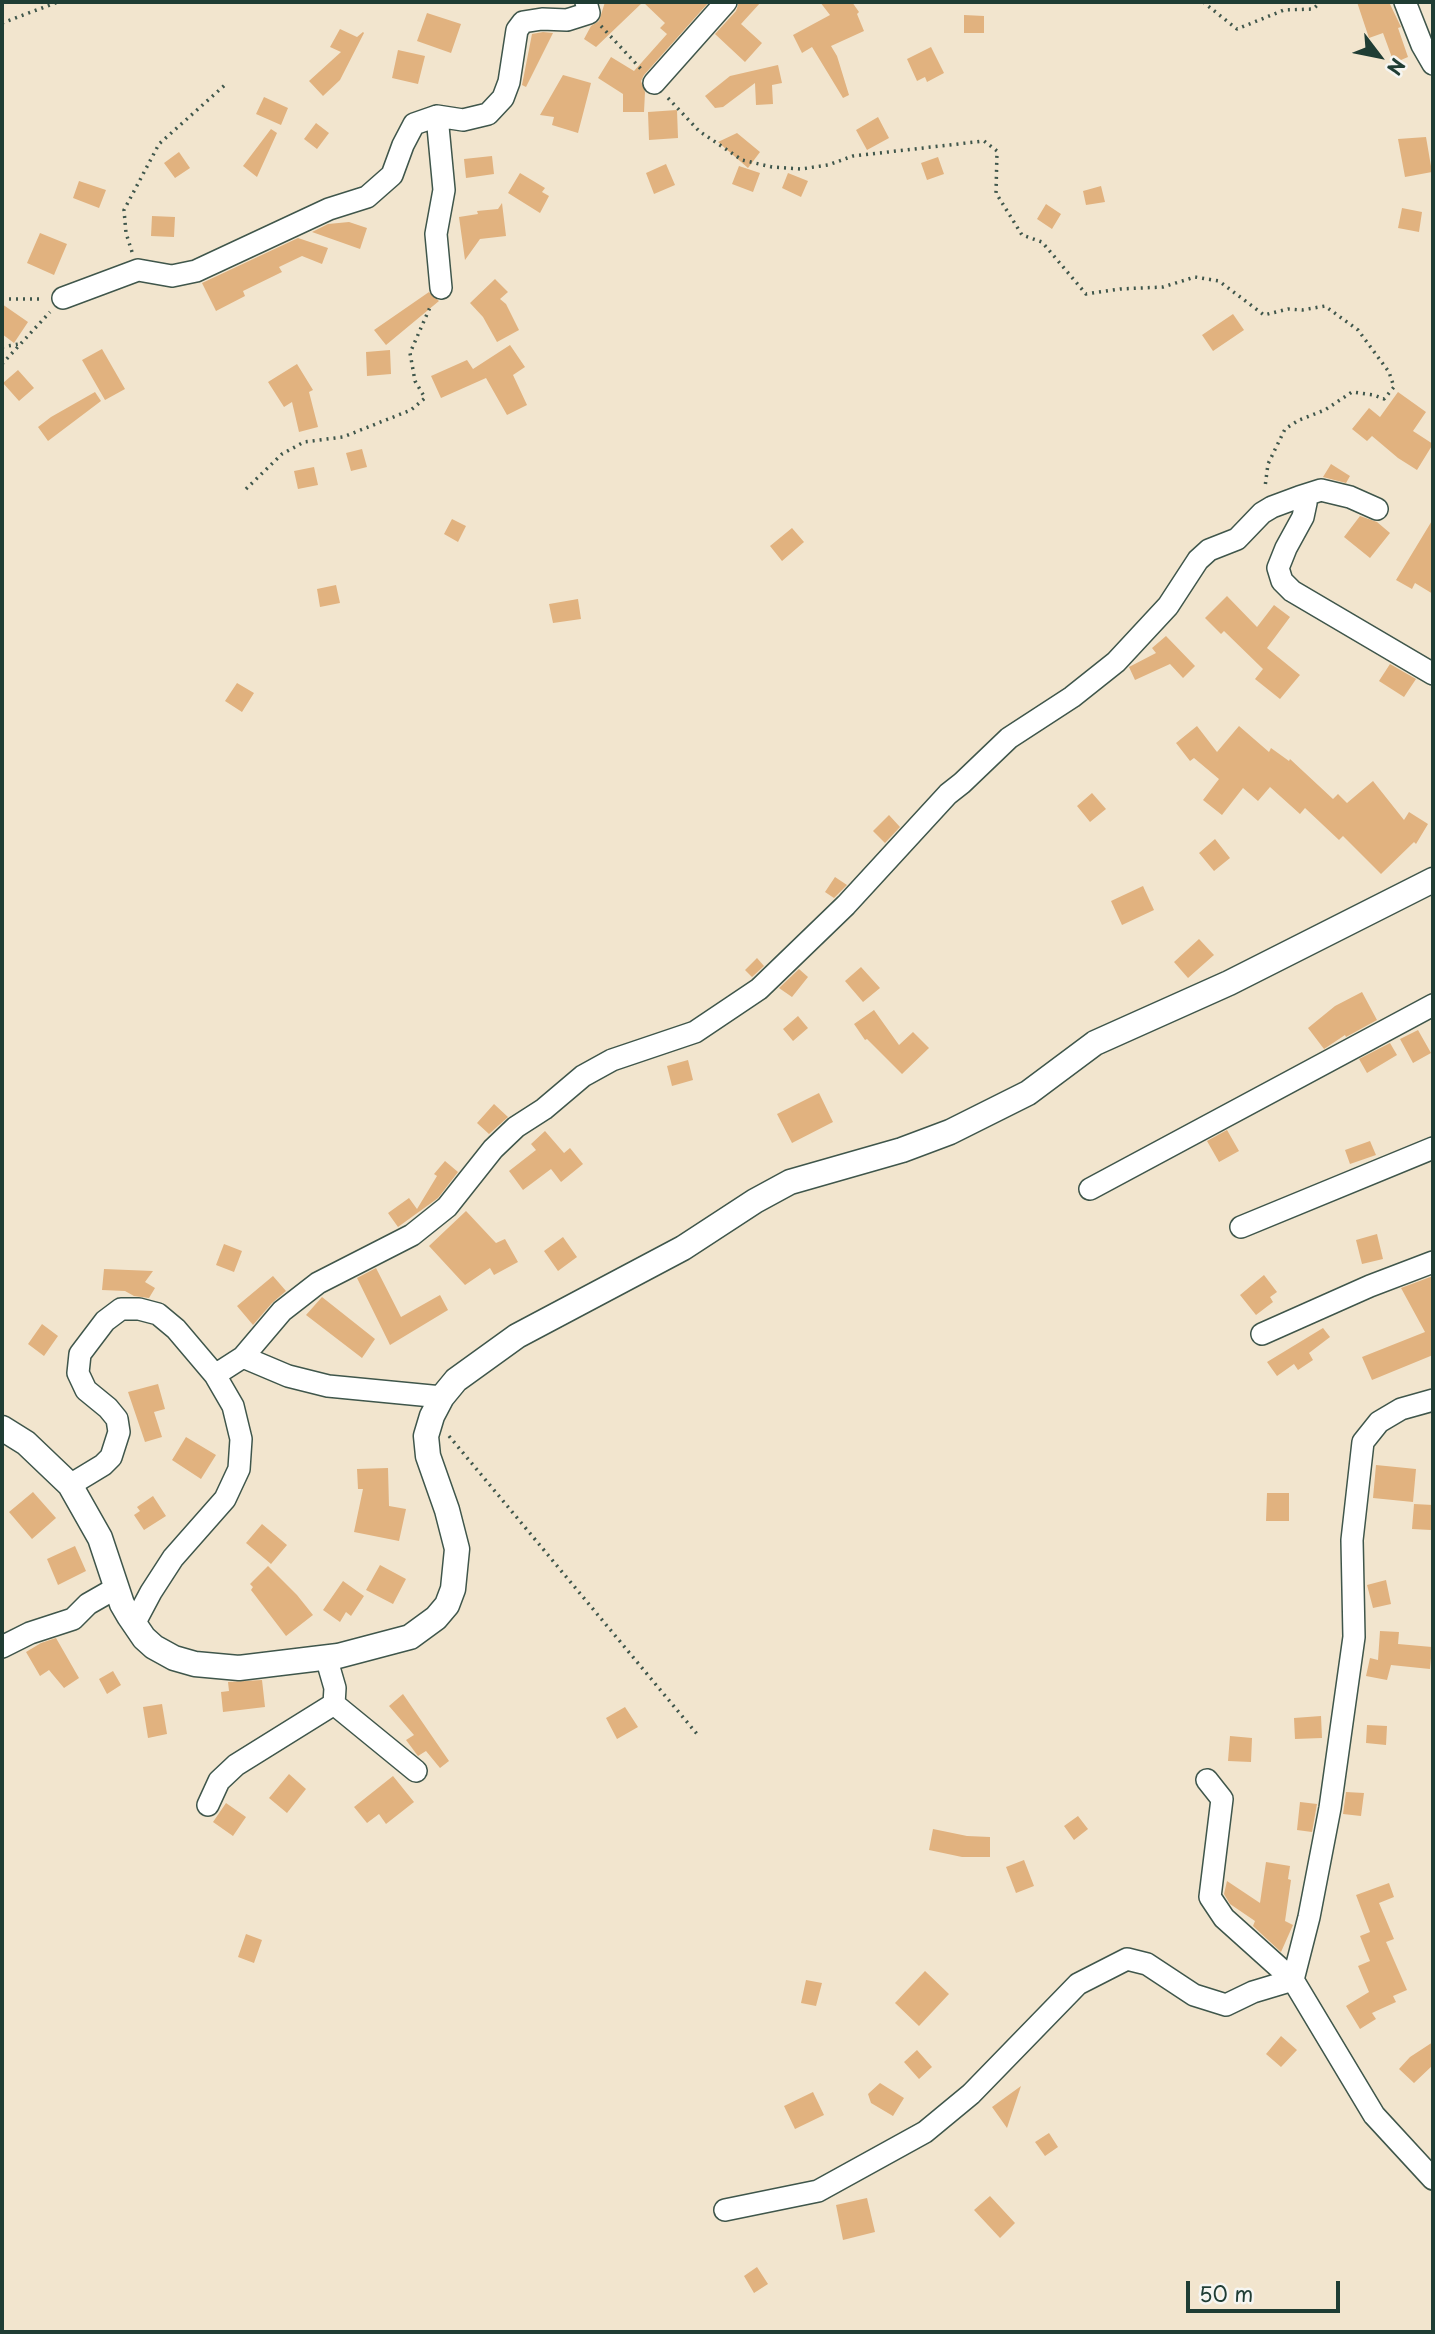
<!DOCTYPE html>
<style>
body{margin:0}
#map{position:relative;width:1435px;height:2334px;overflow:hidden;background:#f2e5ce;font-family:"Playpen Sans",sans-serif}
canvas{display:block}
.frame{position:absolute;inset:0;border:4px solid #1f3d34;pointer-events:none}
.north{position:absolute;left:1344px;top:21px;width:70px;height:70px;-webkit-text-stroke:5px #f6f6f2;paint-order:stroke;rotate:122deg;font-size:19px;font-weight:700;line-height:28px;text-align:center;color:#1f3d34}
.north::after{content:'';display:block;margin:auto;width:24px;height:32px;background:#1f3d34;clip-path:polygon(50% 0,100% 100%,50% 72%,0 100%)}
.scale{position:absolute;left:1186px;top:2281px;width:154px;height:32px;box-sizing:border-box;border:4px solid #1f3d34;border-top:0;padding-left:9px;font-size:21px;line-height:24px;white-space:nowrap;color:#1f3d34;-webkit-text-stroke:5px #f6f6f2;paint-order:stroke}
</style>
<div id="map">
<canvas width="1435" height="2334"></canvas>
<div class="frame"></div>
<div class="north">N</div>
<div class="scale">50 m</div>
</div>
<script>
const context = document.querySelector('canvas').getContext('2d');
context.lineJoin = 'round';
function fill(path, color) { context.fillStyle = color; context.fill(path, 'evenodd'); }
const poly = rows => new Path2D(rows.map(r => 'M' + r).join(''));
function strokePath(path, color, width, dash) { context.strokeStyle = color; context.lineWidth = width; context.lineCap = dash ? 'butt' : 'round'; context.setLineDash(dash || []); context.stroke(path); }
const building = poly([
 [605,2,643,2,596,47,584,39,591,26,599,21],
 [643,2,709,2,644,75,641,81,645,92,644,112,623,112,623,94,598,78,611,57,634,71,667,34,660,28,665,23],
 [739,2,761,2,741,24,762,43,745,62,715,34,736,11],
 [820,2,852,2,859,12,857,14,864,31,831,46,837,56,849,95,843,98,812,47,802,53,793,35,830,15],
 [1357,2,1389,2,1401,27,1398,28,1408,57,1394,63,1383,33,1369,38],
 [427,13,461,24,451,53,417,41],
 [964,15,984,16,984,33,964,33],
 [340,29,357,37,363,32,364,33,340,80,323,96,309,81,341,52,330,47],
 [543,32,553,33,526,87,522,85,532,34],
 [931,47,944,73,927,82,925,77,917,81,907,59],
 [398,50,425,56,418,84,392,78],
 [778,65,782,83,772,85,773,104,756,105,755,83,723,107,715,108,705,96,730,76],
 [563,75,591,83,578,133,552,125,554,117,540,115],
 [264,97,288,108,281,125,256,114],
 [677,110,678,138,649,140,648,112],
 [878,117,889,138,867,150,856,130],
 [316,123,329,133,317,149,304,139],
 [271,129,277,133,257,177,243,166],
 [737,133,760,152,748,168,718,142],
 [1426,137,1432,172,1405,177,1398,139],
 [179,152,190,168,175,178,164,163],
 [492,156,494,174,466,178,464,159],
 [938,157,944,174,927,180,921,163],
 [666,164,675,185,654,194,646,173],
 [739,166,760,173,753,192,732,184],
 [520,173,545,188,542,192,549,196,540,213,508,193],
 [788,173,808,181,801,197,782,188],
 [79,181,106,190,99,208,73,198],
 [1101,186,1105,202,1086,205,1083,191],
 [502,203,506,236,480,239,465,260,459,217,478,214,477,211,498,209],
 [1046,204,1061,214,1052,229,1037,219],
 [1402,208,1422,212,1419,232,1398,228],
 [152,216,175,217,174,237,151,236],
 [349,222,367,228,360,249,312,232,328,224],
 [40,233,67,244,54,275,27,263],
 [298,238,328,248,322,264,302,256,279,267,282,272,243,291,245,296,216,311,202,283],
 [495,279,508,292,500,299,506,304,519,330,497,342,483,317,470,303],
 [429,292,439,301,386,345,374,330],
 [2,304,28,322,14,343,2,334],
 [1233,314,1244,330,1213,351,1202,335],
 [510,345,525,367,513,375,527,405,507,415,486,378,441,398,431,376,467,360,473,369],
 [102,349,125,389,105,400,82,360],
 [390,350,391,374,367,376,366,352],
 [297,364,313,390,309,392,318,427,299,432,292,402,284,407,268,382],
 [18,370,34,388,19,401,3,383],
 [95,392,101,401,48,441,38,427,51,417],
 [1398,392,1426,412,1413,431,1433,444,1417,470,1398,458,1372,436,1367,441,1352,429,1369,408,1380,417],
 [362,449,367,467,351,471,346,453],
 [1331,464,1350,476,1346,483,1323,477],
 [314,467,318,485,298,489,294,471],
 [1360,516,1377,522,1390,533,1370,558,1344,537],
 [452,519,466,526,458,542,444,534],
 [1433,519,1433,594,1415,583,1412,589,1396,580],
 [792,528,804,542,782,561,770,546],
 [336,585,340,603,320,607,317,589],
 [1227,596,1257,627,1274,605,1290,617,1267,648,1300,675,1280,699,1255,679,1263,669,1224,631,1221,634,1205,618],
 [578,599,581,619,553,623,549,604],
 [1166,636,1195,666,1183,678,1170,664,1135,680,1129,667,1156,653,1152,648],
 [1390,664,1416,679,1404,697,1379,681],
 [237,683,254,693,242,712,225,701],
 [1197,726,1217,752,1239,726,1269,752,1271,748,1289,761,1290,759,1333,799,1338,794,1347,803,1373,781,1404,820,1409,812,1428,824,1416,844,1414,842,1381,874,1343,836,1339,840,1305,808,1300,814,1270,787,1258,801,1243,788,1222,815,1203,800,1219,779,1194,758,1190,761,1176,743],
 [1092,793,1106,809,1090,822,1077,806],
 [889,815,900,827,885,843,873,831],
 [1215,839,1230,858,1214,871,1199,853],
 [835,877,847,885,834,898,825,892],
 [1143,886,1154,910,1122,925,1111,901],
 [1199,939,1214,955,1188,978,1174,962],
 [757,958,764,966,752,977,745,970],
 [861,967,880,988,863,1002,845,981],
 [799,969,808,977,792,997,779,988],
 [1362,992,1377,1020,1346,1037,1345,1035,1324,1049,1308,1028,1335,1006],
 [874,1010,899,1045,913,1032,929,1048,902,1074,867,1039,865,1040,854,1024],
 [798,1016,808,1028,793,1041,783,1029],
 [1418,1030,1431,1053,1413,1063,1400,1039],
 [1390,1043,1397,1055,1367,1073,1359,1059],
 [688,1060,693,1080,672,1086,667,1066],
 [819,1093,833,1122,792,1143,777,1114],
 [494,1104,508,1117,489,1134,477,1123],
 [1227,1130,1239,1151,1219,1162,1207,1141],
 [545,1131,564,1153,570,1148,583,1164,561,1182,551,1169,523,1190,509,1171,536,1150,531,1144],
 [1370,1141,1376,1155,1350,1164,1345,1150],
 [445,1161,458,1172,438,1198,398,1227,388,1213,409,1198,417,1209,437,1176,434,1174],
 [466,1211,496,1243,505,1239,518,1262,494,1275,490,1268,465,1285,429,1246],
 [1377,1234,1383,1259,1362,1264,1356,1240],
 [563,1237,577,1257,558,1271,544,1251],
 [224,1244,242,1251,234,1272,216,1265],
 [376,1268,401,1317,440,1295,448,1310,390,1345,357,1278],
 [104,1269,153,1271,145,1282,155,1288,149,1298,134,1296,125,1291,102,1290],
 [1264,1275,1277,1292,1270,1297,1273,1302,1256,1315,1240,1295],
 [273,1276,286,1291,272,1303,253,1325,237,1306],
 [1433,1276,1433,1355,1372,1380,1362,1357,1425,1332,1401,1288],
 [322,1297,375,1339,362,1358,306,1315],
 [42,1324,58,1336,44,1356,28,1344],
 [1323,1328,1330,1337,1309,1353,1313,1360,1298,1370,1294,1364,1277,1376,1267,1362],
 [158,1384,165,1409,154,1412,162,1437,145,1442,128,1392],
 [186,1437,216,1455,201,1479,172,1460],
 [1376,1465,1416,1469,1413,1502,1373,1498],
 [388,1468,389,1506,406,1509,399,1541,354,1532,363,1489,358,1489,357,1469],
 [33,1492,56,1518,32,1539,9,1512],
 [1267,1493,1289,1493,1289,1521,1266,1521],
 [153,1496,166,1516,144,1530,134,1515,140,1511,137,1507],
 [1414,1504,1433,1505,1431,1530,1412,1529],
 [262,1524,287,1545,271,1564,246,1543],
 [75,1546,86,1571,58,1585,47,1559],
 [380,1565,406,1579,393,1604,366,1590],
 [268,1566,297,1595,313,1615,286,1636,251,1590,253,1587,250,1584],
 [1386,1580,1391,1604,1373,1608,1367,1585],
 [343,1581,364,1596,351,1616,346,1612,340,1622,323,1610],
 [1380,1631,1399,1632,1398,1644,1432,1647,1430,1669,1391,1665,1387,1680,1366,1676,1370,1658,1378,1660],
 [56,1638,79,1678,64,1688,49,1670,40,1676,26,1652,41,1643],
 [113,1671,121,1685,107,1694,99,1679],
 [262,1680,265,1707,223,1712,221,1692,229,1691,228,1682],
 [403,1694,449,1761,440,1768,426,1751,418,1756,406,1740,414,1735,389,1706],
 [162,1704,167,1734,148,1738,143,1707],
 [625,1707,638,1727,617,1739,606,1718],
 [1321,1716,1322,1738,1295,1739,1294,1718],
 [1367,1725,1387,1726,1386,1745,1366,1743],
 [1230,1736,1252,1738,1251,1762,1228,1761],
 [289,1774,306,1789,287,1813,269,1798],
 [393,1776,414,1802,386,1824,379,1814,367,1823,354,1807],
 [1346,1792,1364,1793,1361,1816,1343,1814],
 [1300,1802,1317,1804,1312,1832,1297,1830],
 [226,1803,246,1817,233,1836,213,1822],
 [1078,1816,1088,1829,1074,1840,1064,1826],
 [933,1829,967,1836,990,1837,990,1857,962,1857,929,1850],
 [1024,1860,1034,1886,1016,1893,1006,1867],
 [1266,1862,1290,1866,1288,1879,1291,1880,1285,1921,1293,1925,1281,1952,1253,1926,1255,1921,1230,1904,1224,1894,1227,1881,1260,1903],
 [1389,1883,1394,1897,1379,1903,1394,1939,1386,1942,1407,1990,1393,1996,1396,2002,1372,2013,1376,2019,1360,2029,1346,2006,1369,1992,1358,1966,1370,1961,1360,1936,1370,1932,1356,1895],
 [246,1934,262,1940,254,1963,238,1957],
 [925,1971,949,1994,919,2026,895,2003],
 [806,1980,822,1983,816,2006,801,2003],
 [1281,2036,1297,2050,1281,2067,1266,2054],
 [1433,2042,1433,2065,1414,2083,1399,2069,1410,2057],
 [917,2050,932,2067,919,2079,904,2062],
 [880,2083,904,2098,893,2116,871,2103,868,2094],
 [1021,2086,1007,2128,992,2107],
 [813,2092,824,2115,795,2129,784,2106],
 [1049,2133,1058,2147,1045,2156,1035,2142],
 [990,2196,1015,2223,1000,2238,974,2210],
 [867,2198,875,2232,843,2240,836,2205],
 [757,2267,768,2284,754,2293,744,2276]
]);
const path = poly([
 [1203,2,1237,29,1284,10,1313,9,1321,2],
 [2,23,58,2],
 [601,26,641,69],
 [668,98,699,131,742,160,772,167,801,169,828,165,853,156,984,141,997,151,996,193,1022,235,1042,242,1086,294,1120,289,1163,287,1195,277,1219,281,1264,315,1288,309,1302,310,1325,306,1358,330,1389,372,1394,387,1384,399,1374,395,1352,392,1325,410,1299,420,1285,429,1268,464,1265,487],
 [132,252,126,233,124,210,159,144,226,84],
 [2,299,44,299],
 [2,347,19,344],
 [2,364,50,312],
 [246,489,282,454,304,442,343,437,411,410,425,398,415,381,410,353,431,305],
 [449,1436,697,1734]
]);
const minor = poly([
 [1405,2,1422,45,1433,64],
 [654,83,726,2],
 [437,116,444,190,436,234,441,288],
 [63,298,138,270,172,276,196,271,329,209,367,197,392,175,403,145,414,124,437,116,463,120,488,114,503,98,509,82,517,30,523,22,542,19,567,20,589,13,586,2],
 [1299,497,1321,490,1350,497,1377,509],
 [1090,1189,1433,1005],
 [1241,1227,1433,1148],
 [1262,1334,1370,1286,1433,1262],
 [243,1357,288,1376,328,1386,442,1397],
 [215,1375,243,1357,282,1311,318,1283,412,1235,447,1207,493,1149,516,1127,544,1109,583,1076,612,1060,695,1032,759,989,846,905,948,794,962,783,1009,738,1072,697,1116,662,1168,606,1198,560,1209,550,1237,539,1262,513,1272,507,1299,497,1306,503,1303,517,1286,548,1278,568,1282,581,1292,591,1433,674],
 [1433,1400,1401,1409,1379,1422,1363,1442,1352,1540,1354,1637,1330,1808,1309,1917,1293,1980,1374,2115,1433,2179],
 [70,1485,103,1465,111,1457,119,1432,117,1419,108,1408,86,1390,78,1373,80,1354,105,1321,121,1309,139,1309,158,1314,176,1329,215,1375,233,1406,241,1439,239,1469,225,1499,173,1558,151,1592,134,1624],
 [2,1647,30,1633,73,1619,88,1604,116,1588],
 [334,1704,416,1771],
 [208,1805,219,1781,236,1765,334,1704,335,1688,326,1657],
 [725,2210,818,2191,925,2132,971,2094,1078,1984,1127,1959,1147,1964,1194,1995,1226,2005,1253,1992,1293,1980,1224,1918,1210,1897,1222,1799,1207,1780]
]);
const tertiary = poly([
 [2,1428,26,1443,70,1485,100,1538,122,1604,129,1616,144,1638,154,1647,174,1658,195,1664,239,1668,338,1656,410,1637,436,1618,447,1605,453,1589,457,1549,447,1510,428,1456,426,1436,432,1416,442,1397,456,1380,517,1336,683,1248,755,1201,790,1182,902,1150,950,1132,1028,1093,1095,1043,1229,983,1433,880]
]);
fill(building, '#e1b27f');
strokePath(minor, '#3f564b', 24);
strokePath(tertiary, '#3f564b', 27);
strokePath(path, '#3f564b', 3.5, [2, 5]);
strokePath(minor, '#fff', 21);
strokePath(tertiary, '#fff', 24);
</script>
